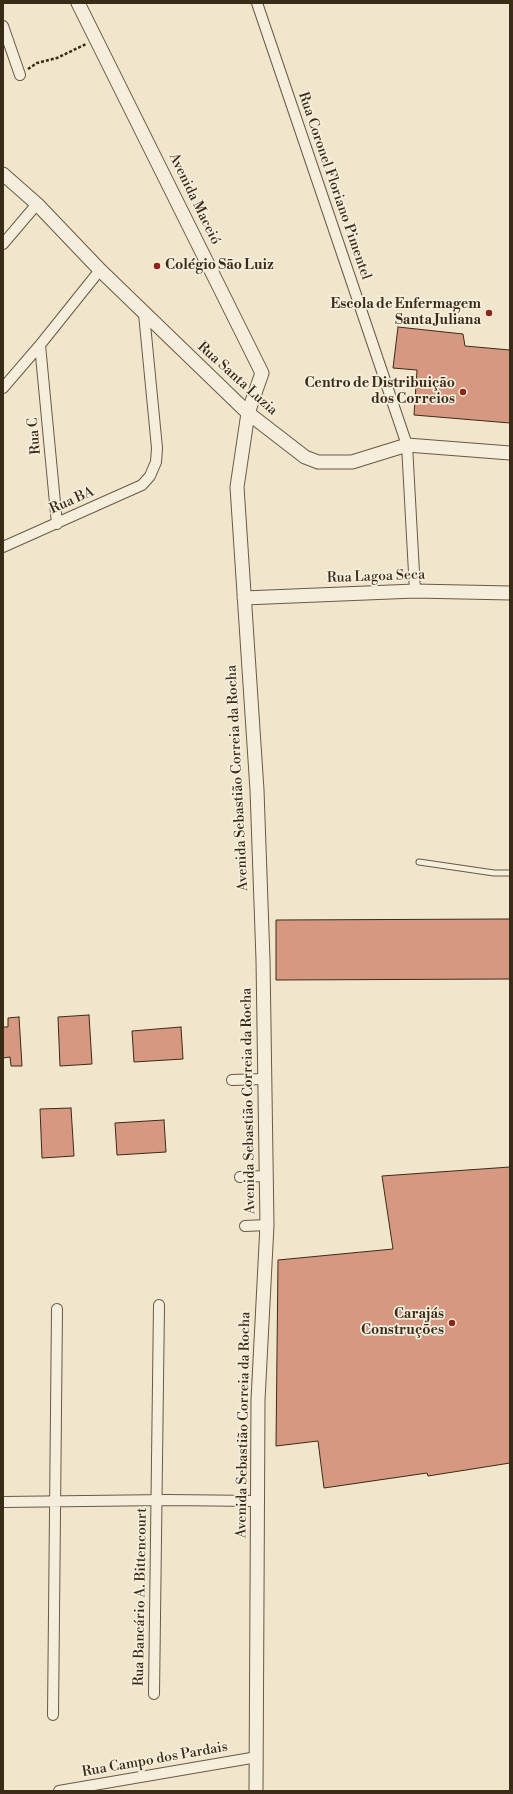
<!DOCTYPE html>
<meta charset="utf-8">
<style>
body{margin:0}
#map{position:relative;width:513px;height:1794px;overflow:hidden;background:#f1e5cb;font-family:"Libre Bodoni",serif}
canvas{display:block}
.frame{position:absolute;inset:0;border:4px solid #3a2b17;pointer-events:none}
</style>
<div id="map">
<canvas width="513" height="1794"></canvas>
<div class="frame"></div>
</div>
<script>
const context = document.querySelector('canvas').getContext('2d');
context.lineJoin = 'round';
function fill(path, color) { context.fillStyle = color; context.fill(path, 'evenodd'); }
const poly = rows => new Path2D(rows.map(r => 'M' + r).join(''));
function strokePath(path, color, width, dash) { context.strokeStyle = color; context.lineWidth = width; context.lineCap = dash ? 'butt' : 'round'; context.setLineDash(dash || []); context.stroke(path); }
function drawText(font, color, halo, rows, align = 'center') {
  context.font = font + ' "Libre Bodoni",serif'; context.lineWidth = 3.5; context.setLineDash([]); context.textBaseline = 'middle'; context.strokeStyle = halo; context.fillStyle = color; for (const [text, x, y, turn = 0] of rows) {
    context.save(); context.translate(x, y); context.rotate((+turn || 0) * Math.PI / 180); context.textAlign = isNaN(turn) ? turn : align; if (halo) context.strokeText(text, 0, 0); context.fillText(text, 0, 0); context.restore();
  }
}
const building = poly([
 [398,327,463,334,465,346,510,350,510,423,414,415,417,370,393,368,398,327],
 [510,919,510,979,276,980,276,920,510,919],
 [89,1015,92,1064,60,1066,58,1017,89,1015],
 [19,1017,22,1066,11,1066,10,1057,3,1058,3,1027,8,1027,8,1018,19,1017],
 [181,1027,183,1059,134,1062,132,1031,181,1027],
 [71,1108,74,1156,42,1158,40,1109,71,1108],
 [164,1120,166,1152,117,1155,115,1123,164,1120],
 [510,1167,510,1463,428,1476,427,1473,324,1488,318,1441,276,1446,278,1260,393,1249,382,1176,510,1167]
]);
const path = poly([
 [28,69,37,63,57,58,86,44]
]);
const service = poly([
 [419,862,494,873,510,873]
]);
const minor = poly([
 [257,3,407,445,415,591],
 [3,26,20,75],
 [3,244,37,204],
 [40,345,57,524],
 [3,388,40,345,100,270],
 [3,547,142,485,150,476,156,462,157,448,144,314],
 [232,1080,264,1079],
 [240,1177,266,1176],
 [245,1226,267,1225],
 [3,1502,168,1500,257,1501],
 [154,1694,159,1305],
 [53,1715,57,1309],
 [59,1791,257,1757]
]);
const tertiary = poly([
 [78,3,262,373,248,413,237,487,257,790,263,960,267,1225,258,1400,256,1791],
 [3,174,37,204,100,270,248,413,305,457,318,462,352,462,407,445,510,453],
 [244,598,415,591,510,593]
]);
const markers = [
 [157,266,4,"#8f2418"],
 [489,313,4,"#8f2418"],
 [463,392,4,"#8f2418"],
 [452,1323,4,"#8f2418"]
];
const streetNames = [
 ["Rua Coronel Floriano Pimentel",334,186,71],
 ["Avenida Maceió",194,199,64],
 ["Rua Santa Luzia",237,379,42],
 ["Rua C",35,436,-95],
 ["Rua BA",72,501,-24],
 ["Rua Lagoa Seca",376,577,-2],
 ["Avenida Sebastião Correia da Rocha",238,778,-93],
 ["Avenida Sebastião Correia da Rocha",249,1101,-91],
 ["Avenida Sebastião Correia da Rocha",244,1425,-89],
 ["Rua Bancário A. Bittencourt",141,1597,-89],
 ["Rua Campo dos Pardais",155,1760,-10]
];
const poiNames = [
 ["Colégio São Luiz",165,266,"left"],
 ["Escola de Enfermagem",481,305],
 ["Santa Juliana",481,321],
 ["Centro de Distribuição",455,384],
 ["dos Correios",455,400],
 ["Carajás",444,1315],
 ["Construções",444,1331]
];
fill(building, '#d79881');
strokePath(building, '#3a2b17', 1);
strokePath(service, '#685a44', 7);
strokePath(minor, '#685a44', 12);
strokePath(tertiary, '#685a44', 15);
strokePath(path, '#3a2b17', 2.5, [3, 2]);
strokePath(service, '#f6eedd', 5);
strokePath(minor, '#f6eedd', 10);
strokePath(tertiary, '#f6eedd', 13);
for (const [x, y, r, color] of markers) { const dot = new Path2D(); dot.arc(x, y, r, 0, 2 * Math.PI); context.fillStyle = color; context.fill(dot); strokePath(dot, '#f6eedd', 1.5); }
drawText('14px', '#3a2b17', '#f6eedd', streetNames);
drawText('bold 14px', '#3a2b17', '#f6eedd', poiNames, 'right');
</script>
